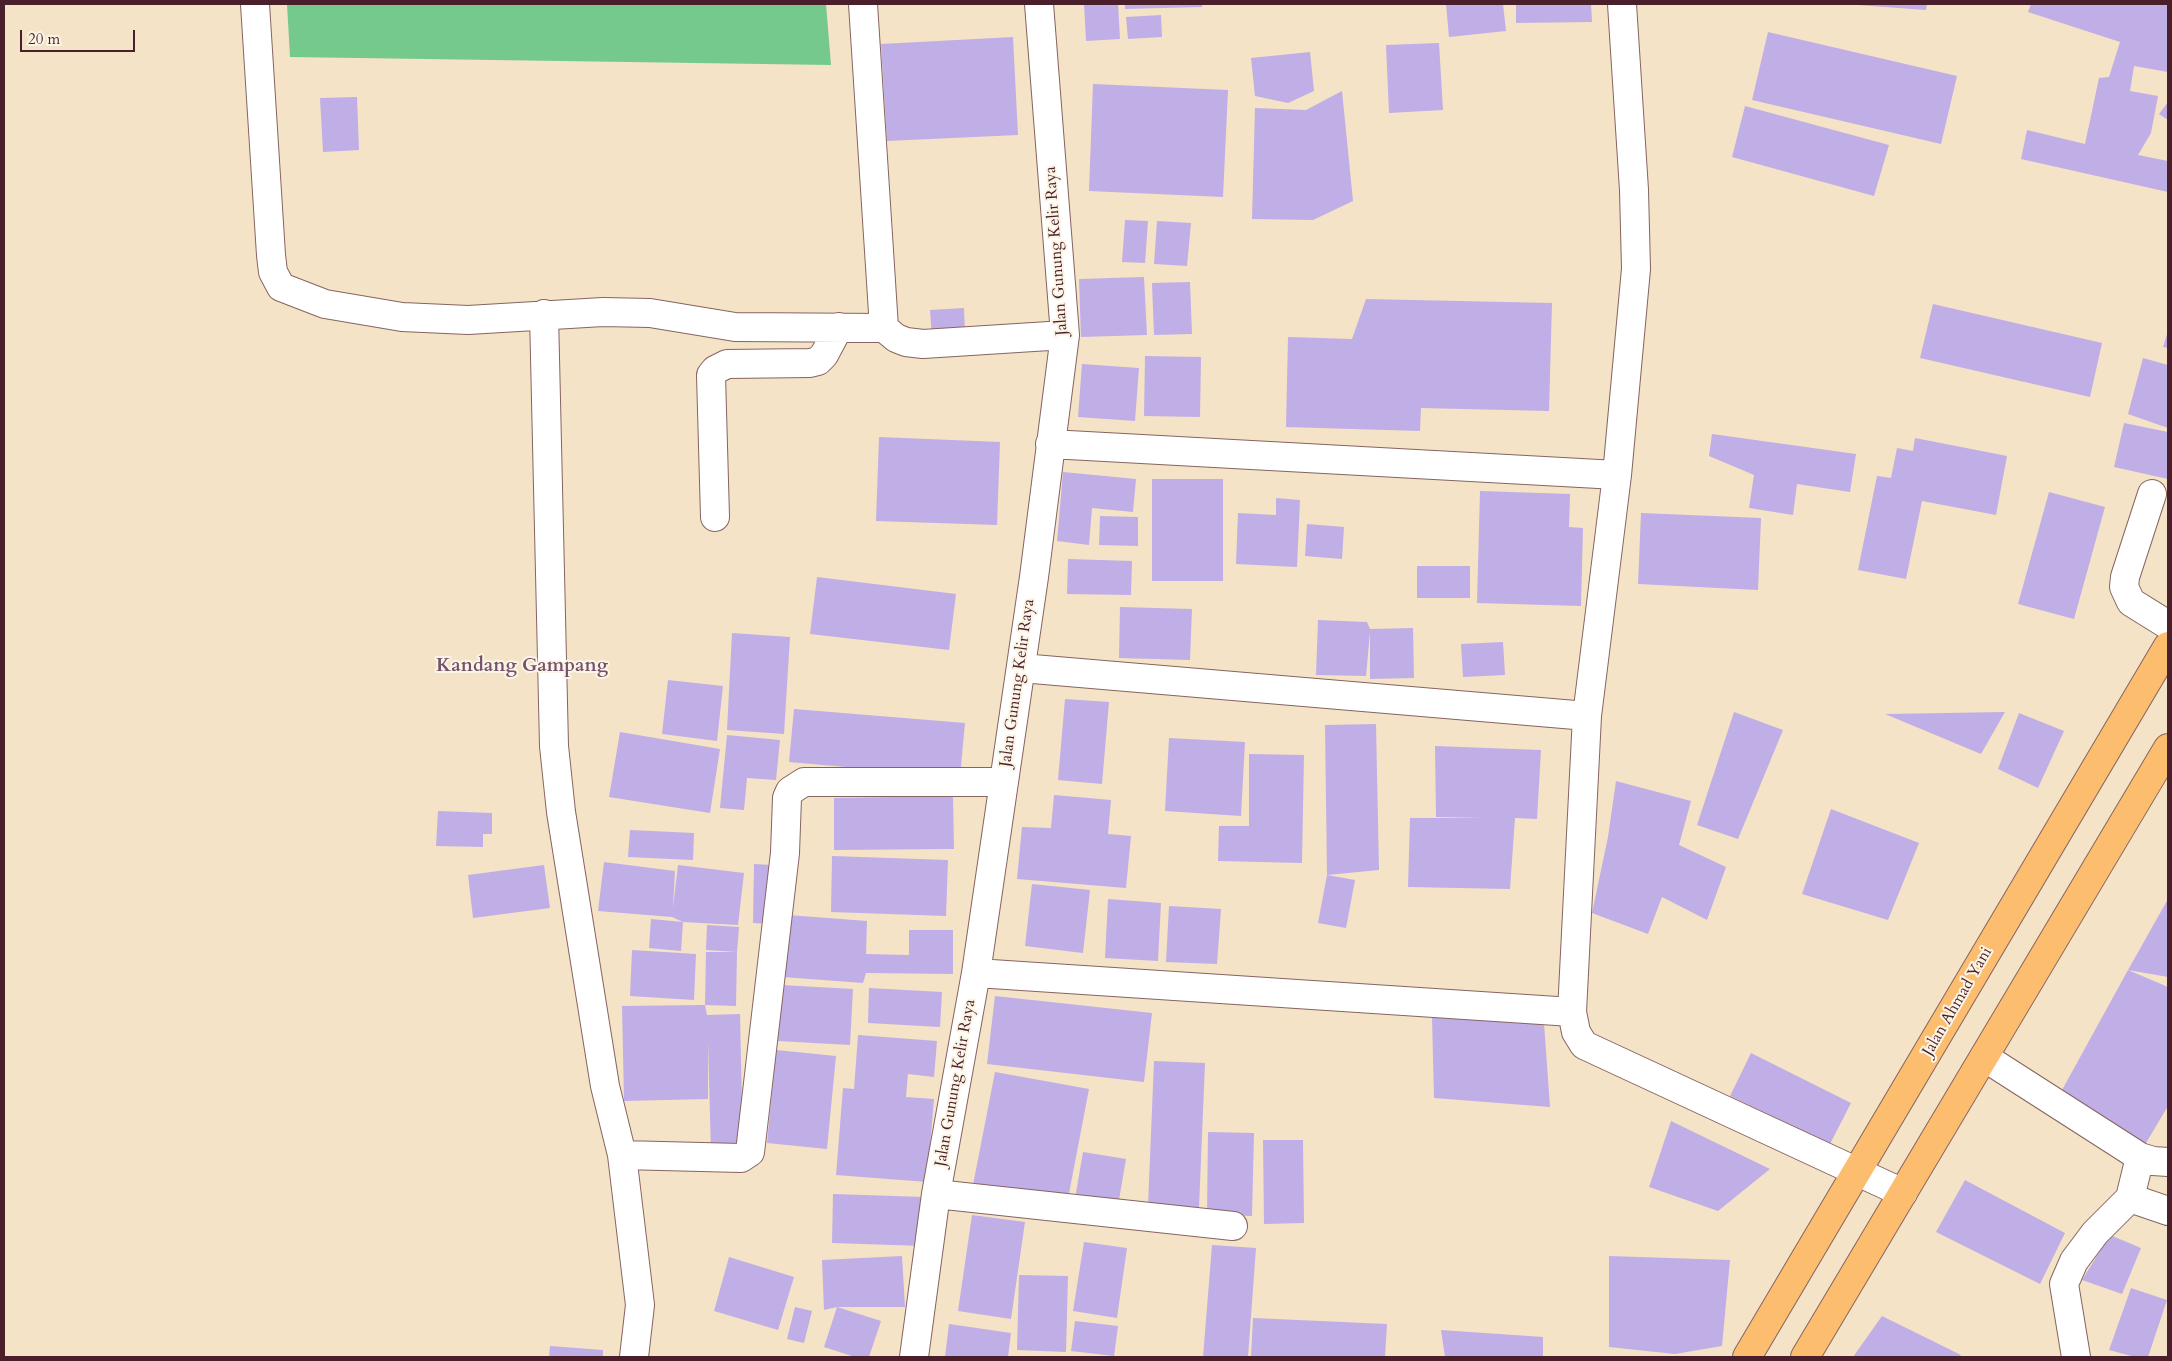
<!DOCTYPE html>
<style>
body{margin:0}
#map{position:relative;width:2172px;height:1361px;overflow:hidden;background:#f4e3c6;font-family:Cardo,serif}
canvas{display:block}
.frame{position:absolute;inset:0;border:5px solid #4a1f2b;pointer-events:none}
.scale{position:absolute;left:20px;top:30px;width:115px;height:22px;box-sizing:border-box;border:2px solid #4a1f2b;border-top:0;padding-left:6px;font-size:15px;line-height:18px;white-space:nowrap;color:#4a1f2b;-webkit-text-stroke:4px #fcf5e5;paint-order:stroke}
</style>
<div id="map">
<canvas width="2172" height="1361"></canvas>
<div class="frame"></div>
<div class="scale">20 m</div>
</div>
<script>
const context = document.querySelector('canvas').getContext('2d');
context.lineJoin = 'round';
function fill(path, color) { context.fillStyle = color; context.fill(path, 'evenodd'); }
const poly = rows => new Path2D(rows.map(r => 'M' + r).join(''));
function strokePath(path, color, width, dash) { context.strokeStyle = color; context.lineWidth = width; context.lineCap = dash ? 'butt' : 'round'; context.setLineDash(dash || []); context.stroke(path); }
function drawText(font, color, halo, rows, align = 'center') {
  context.font = font + ' Cardo,serif'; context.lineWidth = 4; context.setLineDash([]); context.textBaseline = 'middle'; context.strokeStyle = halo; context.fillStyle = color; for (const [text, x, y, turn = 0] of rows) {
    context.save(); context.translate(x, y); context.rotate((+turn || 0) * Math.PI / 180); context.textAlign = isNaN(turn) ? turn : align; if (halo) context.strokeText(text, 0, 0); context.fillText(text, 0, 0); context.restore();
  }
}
const green = poly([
 [287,4,826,4,831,65,290,57]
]);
const building = poly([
 [1084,4,1118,4,1120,39,1086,41],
 [1125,4,1202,4,1202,7,1125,9],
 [1446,4,1503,4,1506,31,1449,37],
 [1516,4,1591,4,1592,22,1516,23],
 [1844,4,1927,4,1926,10],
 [2031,4,2168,4,2168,72,2134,66,2130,91,2158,96,2151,133,2138,155,2168,161,2168,192,2021,159,2027,130,2085,144,2099,78,2109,77,2120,42,2028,12],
 [1161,15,1162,37,1128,39,1126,17],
 [1768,32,1957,76,1941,144,1752,100],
 [1013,37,1018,135,887,141,881,44],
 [1439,43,1443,110,1389,113,1386,45],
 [1310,52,1314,91,1288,103,1255,96,1251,58],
 [1093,84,1228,90,1223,197,1089,191],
 [1342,91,1353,201,1313,220,1252,219,1255,108,1306,110],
 [357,97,359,150,323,152,320,98],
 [2168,102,2168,120,2159,114],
 [1745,106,1889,145,1874,196,1732,157],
 [1125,220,1148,221,1145,263,1122,262],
 [1157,221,1191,223,1187,266,1154,264],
 [1144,277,1147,335,1081,337,1079,279],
 [1190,282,1192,334,1154,335,1152,283],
 [1366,299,1552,303,1549,411,1421,408,1420,431,1286,427,1288,337,1352,339],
 [1933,304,2102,343,2090,397,1920,358],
 [964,308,965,336,932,338,930,310],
 [2168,331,2168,348,2163,347],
 [1145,356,1201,357,1200,417,1144,416],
 [2143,358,2168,365,2168,428,2128,414],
 [1082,364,1139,368,1135,421,1078,417],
 [2124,423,2168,432,2168,479,2114,467],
 [1712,434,1856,454,1850,492,1797,484,1793,515,1749,508,1754,475,1709,456],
 [879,437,1000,442,997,525,876,521],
 [1915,438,2007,456,1996,515,1922,501,1906,579,1858,570,1877,476,1891,478,1897,448,1913,451],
 [1063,472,1136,479,1133,512,1092,508,1089,545,1057,541],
 [1152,479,1223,479,1223,581,1152,581],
 [1480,491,1570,494,1569,527,1583,528,1581,606,1477,603],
 [2049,492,2105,507,2074,619,2018,604],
 [1276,498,1300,500,1297,567,1236,564,1238,513,1276,515],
 [1641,513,1761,518,1758,590,1638,584],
 [1100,516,1138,517,1138,546,1099,545],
 [1307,524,1344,527,1342,559,1305,556],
 [1068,559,1132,561,1131,595,1067,594],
 [1417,566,1470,566,1470,598,1417,598],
 [817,577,956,594,949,650,810,634],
 [1120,607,1192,609,1190,660,1119,658],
 [1318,620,1367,622,1370,629,1413,628,1414,678,1370,679,1370,632,1366,676,1316,675],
 [732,633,790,637,784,734,727,730],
 [1503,642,1505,675,1463,677,1461,644],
 [668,680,723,686,717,741,662,734],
 [1065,699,1109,702,1102,784,1058,780],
 [794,709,965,723,960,777,789,762],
 [1734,712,1783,730,1738,839,1697,825],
 [2005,712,1981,754,1885,714],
 [2019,713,2064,731,2038,788,1998,769],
 [1376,724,1379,870,1327,875,1325,725],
 [620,732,720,749,710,813,609,797],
 [727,735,780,740,776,780,747,778,744,810,720,808],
 [1169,738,1245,742,1241,816,1165,811],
 [1435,746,1541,750,1537,819,1515,818,1510,889,1408,887,1410,818,1483,818,1436,817],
 [1249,754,1304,755,1302,863,1218,861,1219,826,1249,826],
 [1616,781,1691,801,1679,845,1726,867,1707,920,1662,897,1648,934,1592,913,1608,837],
 [1054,795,1111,800,1108,834,1131,836,1126,888,1017,879,1022,827,1051,828],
 [953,796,954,849,834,850,834,798],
 [1831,809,1919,843,1888,920,1802,894],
 [438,811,492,813,492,834,483,834,483,847,436,846],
 [630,830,694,833,693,860,628,857],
 [832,856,948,860,946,916,831,912],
 [604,862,675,871,673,908,678,865,744,873,738,925,683,922,672,917,598,911],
 [754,864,772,865,771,924,753,923],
 [544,865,550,908,473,918,468,875],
 [1327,875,1355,880,1346,928,1318,923],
 [1032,884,1090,890,1083,953,1025,946],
 [1108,899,1161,903,1158,961,1105,958],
 [2168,899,2168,977,2128,970],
 [1169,906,1221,909,1217,964,1166,962],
 [788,915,867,921,866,954,909,955,909,930,953,930,953,974,866,973,863,983,783,977],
 [651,919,683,922,681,951,649,948],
 [707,925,739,927,737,952,706,950],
 [632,950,696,954,694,1000,630,996],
 [706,952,737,952,736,1006,705,1005,707,1015,740,1014,743,1153,711,1153,708,1040,708,1099,624,1101,622,1006,705,1005],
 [2128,970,2168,987,2168,1106,2140,1153,2056,1101],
 [781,985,853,989,850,1045,778,1041],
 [869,988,942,992,940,1027,868,1023],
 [995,996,1152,1013,1144,1082,987,1064],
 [1432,1017,1544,1023,1550,1107,1434,1098],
 [858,1035,937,1041,934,1077,908,1074,906,1097,934,1099,927,1182,836,1175,843,1088,854,1089],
 [776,1050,836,1056,827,1149,767,1143],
 [1751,1053,1851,1103,1830,1144,1730,1096],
 [1154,1061,1205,1063,1199,1208,1148,1206],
 [995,1072,1089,1089,1067,1204,973,1185],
 [1671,1121,1770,1169,1718,1211,1649,1187],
 [1208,1132,1254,1133,1252,1216,1207,1215],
 [1263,1140,1303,1140,1304,1223,1264,1224],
 [1083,1152,1126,1159,1118,1206,1075,1199],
 [1965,1180,2065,1233,2040,1284,1936,1232],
 [833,1194,924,1197,923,1246,832,1243],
 [972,1215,1025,1222,1011,1319,958,1311],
 [2110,1235,2141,1248,2122,1294,2082,1280],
 [1084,1242,1127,1248,1117,1318,1073,1311],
 [1212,1245,1256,1248,1248,1357,1203,1357],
 [902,1256,905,1307,837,1307,881,1321,869,1357,855,1357,824,1347,837,1307,824,1310,822,1260],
 [1609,1256,1730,1260,1722,1346,1675,1354,1609,1347],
 [729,1257,794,1277,778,1330,714,1311],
 [1019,1275,1068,1276,1066,1352,1017,1350],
 [2131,1288,2167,1300,2148,1357,2135,1357,2109,1350],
 [795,1307,812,1311,804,1343,787,1339],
 [1882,1316,1961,1355,1959,1357,1853,1357],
 [1253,1318,1387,1324,1385,1357,1251,1357],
 [1075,1321,1118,1326,1114,1356,1071,1351],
 [949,1324,1011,1333,1008,1357,945,1357],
 [1441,1330,1543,1337,1543,1357,1445,1357],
 [550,1346,603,1350,603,1357,549,1357]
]);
const minor = poly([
 [255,4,271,255,273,272,281,287,325,304,402,317,468,320,603,312,650,313,735,327,884,328],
 [863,4,884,328,896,338,906,342,923,344,1065,335],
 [1622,4,1634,190,1636,269,1617,475,1587,716,1572,1012,1576,1032,1584,1045,1903,1193],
 [544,314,554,746,561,812,605,1086,622,1155,741,1158,750,1152,785,853,787,798,790,791,804,782,1004,782],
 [1050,444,1617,475],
 [2152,494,2125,577,2124,587,2131,602,2168,625],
 [715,517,711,375,715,370,727,364,810,363,818,361,824,355,839,327],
 [1021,668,1587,716],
 [976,973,1572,1012],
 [1984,1057,2140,1157,2153,1161,2168,1162],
 [622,1155,640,1305,634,1357],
 [2140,1157,2130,1198,2168,1211],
 [936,1194,1233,1226],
 [914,1357,936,1194,976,973,1034,577,1065,335,1039,4],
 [2076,1357,2064,1284,2074,1261,2095,1233,2130,1198]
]);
const major = poly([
 [1747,1357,2168,646],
 [1805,1357,2168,748]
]);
const streetNames = [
 ["Jalan Gunung Kelir Raya",1057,251,-94],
 ["Jalan Gunung Kelir Raya",1018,683,-82],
 ["Jalan Ahmad Yani",1958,1002,-60],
 ["Jalan Gunung Kelir Raya",956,1083,-80]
];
const quarterNames = [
 ["Kandang Gampang",522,667]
];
fill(green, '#75c98c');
fill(building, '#c0aee6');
strokePath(minor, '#866461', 30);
strokePath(major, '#866461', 30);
strokePath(minor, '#fff', 28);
strokePath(major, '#fcbd6f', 28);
drawText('16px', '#4a1f2b', '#fcf5e5', streetNames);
drawText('bold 19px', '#73516c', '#fcf5e5', quarterNames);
</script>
